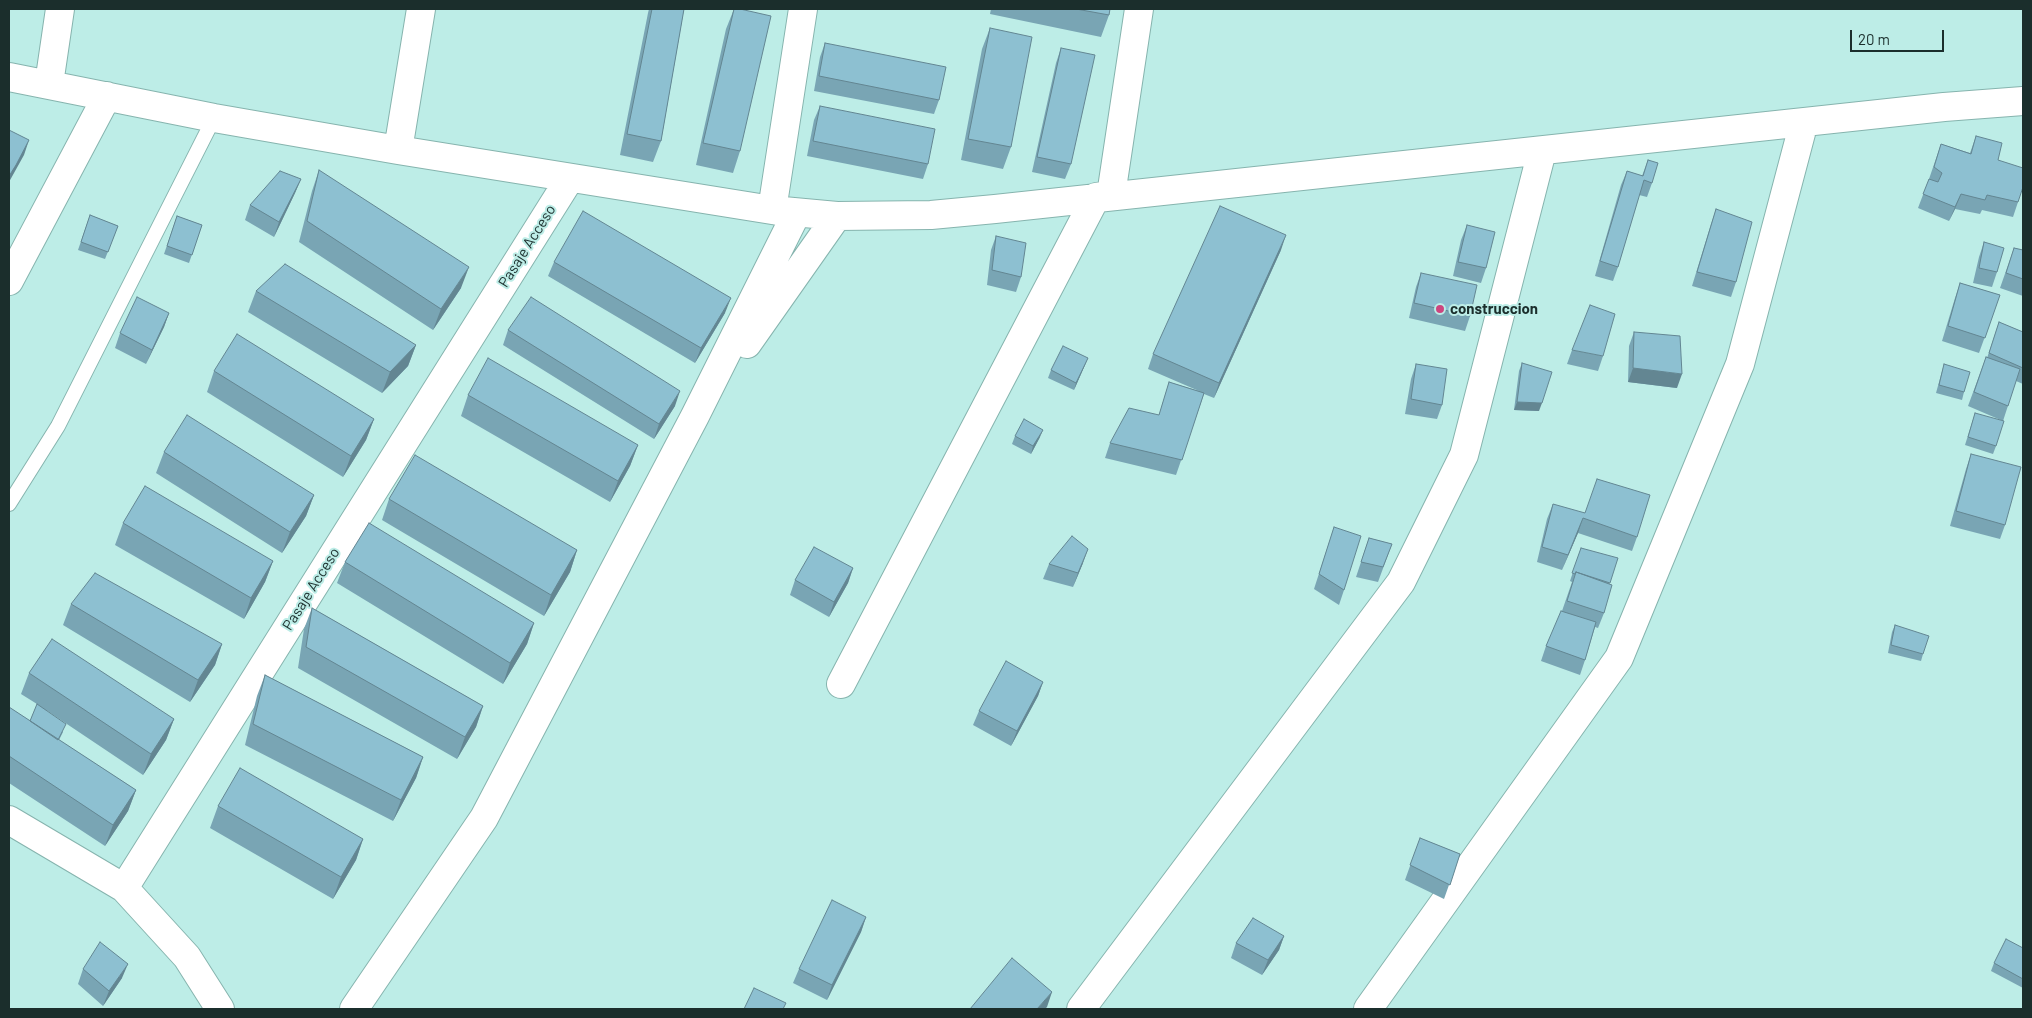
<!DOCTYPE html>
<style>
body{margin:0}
#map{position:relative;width:2032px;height:1018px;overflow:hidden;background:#bdede7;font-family:Barlow,sans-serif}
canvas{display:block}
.frame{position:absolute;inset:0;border:10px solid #1b2e2c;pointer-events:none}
.scale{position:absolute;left:1850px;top:30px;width:94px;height:22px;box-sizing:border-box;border:2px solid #1b2e2c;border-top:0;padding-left:6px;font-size:15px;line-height:18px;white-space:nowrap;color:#1b2e2c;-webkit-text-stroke:4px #bdede7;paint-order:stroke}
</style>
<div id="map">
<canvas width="2032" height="1018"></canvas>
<div class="frame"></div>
<div class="scale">20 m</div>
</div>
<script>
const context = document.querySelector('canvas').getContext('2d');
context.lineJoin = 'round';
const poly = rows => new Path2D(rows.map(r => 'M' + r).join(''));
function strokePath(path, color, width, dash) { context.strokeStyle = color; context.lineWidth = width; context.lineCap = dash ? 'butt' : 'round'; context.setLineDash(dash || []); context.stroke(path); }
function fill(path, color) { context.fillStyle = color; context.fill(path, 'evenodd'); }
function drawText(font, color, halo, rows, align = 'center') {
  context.font = font + ' Barlow,sans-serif'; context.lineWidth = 4; context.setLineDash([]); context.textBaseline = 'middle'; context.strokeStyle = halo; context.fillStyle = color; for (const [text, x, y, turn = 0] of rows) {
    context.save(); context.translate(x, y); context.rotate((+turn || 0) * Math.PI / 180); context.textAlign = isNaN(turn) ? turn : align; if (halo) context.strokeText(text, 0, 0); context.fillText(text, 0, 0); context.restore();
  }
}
const service = poly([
 [9,504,58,426,214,118]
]);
const minor = poly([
 [9,77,214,118,398,150,772,210,837,216,931,215,995,209,1944,107,2023,101],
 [49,84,60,9],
 [398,150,421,9],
 [9,281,107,96],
 [747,344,837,216],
 [841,684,1096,197,1111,195,1139,9],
 [9,820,124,888,570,178],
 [124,888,187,957,220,1009],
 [354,1009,484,818,695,416,796,214,772,210,803,9],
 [1081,1009,1401,582,1464,455,1542,151],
 [1368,1009,1619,658,1740,364,1804,122]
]);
const wall = poly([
 [649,9,684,9,661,141,653,162,620,155,648,13],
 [734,9,740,151,733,173,696,165,726,29],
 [991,9,1110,9,1109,15,1101,37,990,14],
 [990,28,1011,147,1003,169,961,160,982,49],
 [825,43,939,100,934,114,814,91,820,57],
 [1061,48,1071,164,1065,179,1032,172,1056,63],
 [820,106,928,164,923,179,807,156,814,120],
 [1976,136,1998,160,2018,202,2013,217,1982,210,1980,214,1955,209,1949,221,1918,208,1929,179,1941,144,1970,153],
 [1648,160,1652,183,1647,197,1639,195,1618,267,1613,281,1595,276,1621,185,1627,171,1642,176],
 [319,170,461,288,433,330,299,242,312,191],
 [301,179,295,193,274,237,245,220,250,205],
 [1716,209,1736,282,1731,297,1692,286,1711,224],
 [90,215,118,226,105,259,78,250],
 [177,216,202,225,189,263,164,254],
 [1467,225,1486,268,1481,283,1453,276,1461,240],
 [996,236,1021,277,1016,292,987,285,991,250],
 [1984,242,1997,272,1992,287,1973,283,1979,257],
 [2014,248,2023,250,2023,296,2000,288],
 [1281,250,1214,398,1204,394,1176,475,1105,458,1110,443,1159,415,1169,382,1199,391,1148,369,1153,354],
 [554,262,725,313,695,363,548,276],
 [1421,273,1470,316,1465,331,1409,318,1416,287],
 [1960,283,2000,295,1979,353,1942,341,1955,298],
 [256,291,416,345,408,366,382,393,248,312],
 [169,313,164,327,146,364,115,348,120,333],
 [1999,322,2023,332,2023,384,2016,381,2003,421,1968,406,1986,357,1987,358],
 [508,330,675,406,654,439,503,345],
 [1634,332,1677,388,1628,382,1629,346],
 [1572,350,1603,356,1598,371,1567,364],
 [1088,358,1074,390,1048,378,1051,370],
 [1522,363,1539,411,1514,410,1519,371],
 [1416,364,1442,405,1437,419,1405,414,1411,379],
 [1944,364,1964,392,1962,400,1936,393],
 [214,371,374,419,366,440,343,477,207,392],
 [468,395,638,445,630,466,610,502,461,416],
 [1975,413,1996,446,1993,454,1965,445],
 [1015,436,1040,437,1031,454,1012,444],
 [164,452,314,495,306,516,282,553,156,473],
 [1971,454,2005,525,2000,539,1950,526,1966,469],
 [389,499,577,550,570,572,544,616,382,520],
 [1553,504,1637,537,1632,551,1578,533,1562,570,1537,562,1547,519],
 [123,523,273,561,265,582,244,619,115,545],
 [1334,527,1344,590,1339,605,1314,589],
 [1369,538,1392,544,1378,582,1356,577],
 [1581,548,1610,584,1604,613,1598,628,1595,627,1585,660,1580,675,1541,661,1546,646,1562,611,1572,582,1570,581],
 [345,562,534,623,527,644,503,684,337,583],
 [1083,563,1073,587,1043,579,1049,564],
 [853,568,848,583,829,617,790,595,795,580],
 [71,604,222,644,215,665,190,702,63,625],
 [312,608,483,706,476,727,457,759,298,668,304,629],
 [1895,625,1923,654,1921,661,1888,653,1892,632],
 [29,673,174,719,166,740,143,775,46,710,63,732,59,740,136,790,128,811,105,846,9,783,9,707,30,721,37,704,21,694],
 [265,675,423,757,416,778,393,821,245,745,257,696],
 [1043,682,1038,696,1011,746,973,725,979,711],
 [218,806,363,839,356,860,333,899,210,828],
 [1420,838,1460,854,1444,899,1405,880],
 [866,917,861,932,827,1000,793,983,799,969],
 [1284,936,1279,950,1262,975,1231,958,1236,943],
 [2023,948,2023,988,1991,971,1994,963],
 [83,969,122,978,103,1006,78,984]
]);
const shadedWall = poly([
 [940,9,951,9,950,10],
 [29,140,24,155,9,182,9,176],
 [301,179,295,193,274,237,279,222],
 [1961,194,1955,209,1949,221,1955,207],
 [1286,235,1281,250,1214,398,1219,383],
 [469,267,461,288,433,330,441,309],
 [731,298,725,313,695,363,701,348],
 [169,313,164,327,146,364,152,350],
 [416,345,408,366,382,393,390,372],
 [1088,358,1085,365,1074,390,1076,383],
 [1633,368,1682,374,1677,388,1628,382],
 [680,391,675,406,654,439,659,424],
 [1517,402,1542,403,1539,411,1514,410],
 [374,419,366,440,343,477,351,456],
 [1043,430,1040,437,1031,454,1033,446],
 [638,445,630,466,610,502,618,481],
 [314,495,306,516,282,553,290,532],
 [1583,518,1578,533,1562,570,1568,555],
 [1088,549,1083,563,1073,587,1078,573],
 [577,550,570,572,544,616,551,595],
 [273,561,265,582,244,619,251,598],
 [853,568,848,583,829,617,834,602],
 [534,623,527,644,503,684,510,663],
 [222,644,215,665,190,702,198,680],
 [1043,682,1038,696,1011,746,1017,731],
 [483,706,476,727,457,759,465,737],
 [174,719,166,740,143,775,151,754],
 [423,757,416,778,393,821,401,800],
 [136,790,128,811,105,846,113,825],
 [363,839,356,860,333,899,341,877],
 [866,917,861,932,827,1000,832,985],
 [1284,936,1279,950,1262,975,1268,960],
 [128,964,122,978,103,1006,109,991],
 [1052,992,1047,1007,1045,1009,1037,1009]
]);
const building = poly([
 [652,9,684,9,661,141,627,134,652,9],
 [734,9,740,9,771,16,740,151,703,143,734,9],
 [1076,9,1110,9,1109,15,1076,9],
 [990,28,1032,37,1011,147,968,139,990,28],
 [825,43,946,67,939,100,819,76,825,43],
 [1061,48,1095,55,1071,164,1037,157,1061,48],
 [820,106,935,129,928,164,813,141,820,106],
 [9,130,29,140,16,165,9,176,9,130],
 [1976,136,2002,143,1998,160,2023,168,2023,187,2018,202,1987,195,1985,200,1961,194,1955,207,1923,194,1929,179,1938,182,1942,173,1934,167,1941,144,1971,154,1976,136],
 [1648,160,1658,163,1652,183,1644,180,1618,267,1600,261,1627,171,1643,176,1648,160],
 [319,170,469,267,441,309,307,221,319,170],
 [280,171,301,179,279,222,250,205,280,171],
 [1220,206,1286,235,1219,383,1153,354,1220,206],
 [1716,209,1752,222,1736,282,1697,272,1716,209],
 [583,211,731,298,701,348,554,262,583,211],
 [90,215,118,226,108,252,81,242,90,215],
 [177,216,202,225,192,255,167,246,177,216],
 [1467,225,1495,232,1486,268,1458,262,1467,225],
 [996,236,1026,243,1021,277,992,270,996,236],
 [1984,242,2004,248,1997,272,1979,268,1984,242],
 [2014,248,2023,250,2023,279,2006,273,2014,248],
 [285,264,416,345,390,372,256,291,285,264],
 [1421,273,1477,285,1470,316,1414,303,1421,273],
 [1960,283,2000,295,1985,338,1948,326,1960,283],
 [137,297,169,313,152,350,120,333,137,297],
 [531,297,680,391,659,424,508,330,531,297],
 [1590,305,1615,314,1603,356,1572,350,1590,305],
 [1999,322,2023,332,2023,368,1989,353,1999,322],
 [1634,332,1680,336,1682,374,1633,368,1634,332],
 [237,334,374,419,351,456,214,371,237,334],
 [1063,346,1088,358,1076,383,1051,370,1063,346],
 [1986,357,2020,369,2008,406,1974,392,1986,357],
 [488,358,638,445,618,481,468,395,488,358],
 [1522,363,1552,372,1542,403,1517,402,1522,363],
 [1416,364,1447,369,1442,405,1411,399,1416,364],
 [1944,364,1970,372,1964,392,1939,385,1944,364],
 [1169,382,1204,393,1182,460,1110,443,1129,408,1159,415,1169,382],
 [1975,413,2004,421,1996,446,1968,437,1975,413],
 [187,415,314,495,290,532,164,452,187,415],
 [1024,419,1043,430,1033,446,1015,436,1024,419],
 [1971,454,2021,467,2005,525,1956,511,1971,454],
 [415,455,577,550,551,595,389,499,415,455],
 [1597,479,1650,495,1637,537,1583,518,1568,555,1542,547,1553,504,1585,513,1597,479],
 [145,486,273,561,251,598,123,523,145,486],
 [369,523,534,623,510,663,345,562,369,523],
 [1334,527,1361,536,1344,590,1319,574,1334,527],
 [1072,536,1088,549,1078,573,1049,564,1072,536],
 [1369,538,1392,544,1383,567,1361,562,1369,538],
 [814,547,853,568,834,602,795,580,814,547],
 [1581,548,1618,558,1610,583,1576,572,1575,574,1572,573,1581,548],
 [1576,572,1612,585,1604,613,1567,601,1576,572],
 [95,573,222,644,198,680,71,604,95,573],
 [312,608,483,706,465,737,306,647,312,608],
 [1561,611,1596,622,1585,660,1546,646,1561,611],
 [1895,625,1929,636,1923,654,1891,645,1895,625],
 [52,639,174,719,151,754,29,673,52,639],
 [1006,661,1043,682,1017,731,979,711,1006,661],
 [265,675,423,757,401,800,253,724,265,675],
 [37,704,66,724,58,740,30,721,37,704],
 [9,707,136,790,113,825,9,756,9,707],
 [240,768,363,839,341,877,218,806,240,768],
 [1420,838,1460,854,1450,885,1410,865,1420,838],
 [832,900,866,917,832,985,799,969,832,900],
 [1253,918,1284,936,1268,960,1236,943,1253,918],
 [2006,939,2023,948,2023,979,1994,963,2006,939],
 [100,942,128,964,109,991,83,969,100,942],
 [1012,958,1052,992,1037,1009,970,1009,1012,958],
 [754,988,786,1003,783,1009,744,1009,754,988]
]);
const markers = [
 [1440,309,5,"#cd457f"]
];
const streetNames = [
 ["Pasaje Acceso",527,246,-58],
 ["Pasaje Acceso",311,589,-58]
];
const poiNames = [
 ["construccion",1450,309]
];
strokePath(service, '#86b4ae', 16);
strokePath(minor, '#86b4ae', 30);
strokePath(service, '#fff', 14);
strokePath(minor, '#fff', 28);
fill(wall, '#79a5b4');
fill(shadedWall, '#638692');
fill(building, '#8dc0d1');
strokePath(building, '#638692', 1);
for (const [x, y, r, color] of markers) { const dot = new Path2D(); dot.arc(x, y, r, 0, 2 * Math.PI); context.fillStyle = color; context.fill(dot); strokePath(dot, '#bdede7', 2); }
drawText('15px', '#1b2e2c', '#bdede7', streetNames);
drawText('bold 15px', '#1b2e2c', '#bdede7', poiNames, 'left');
</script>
